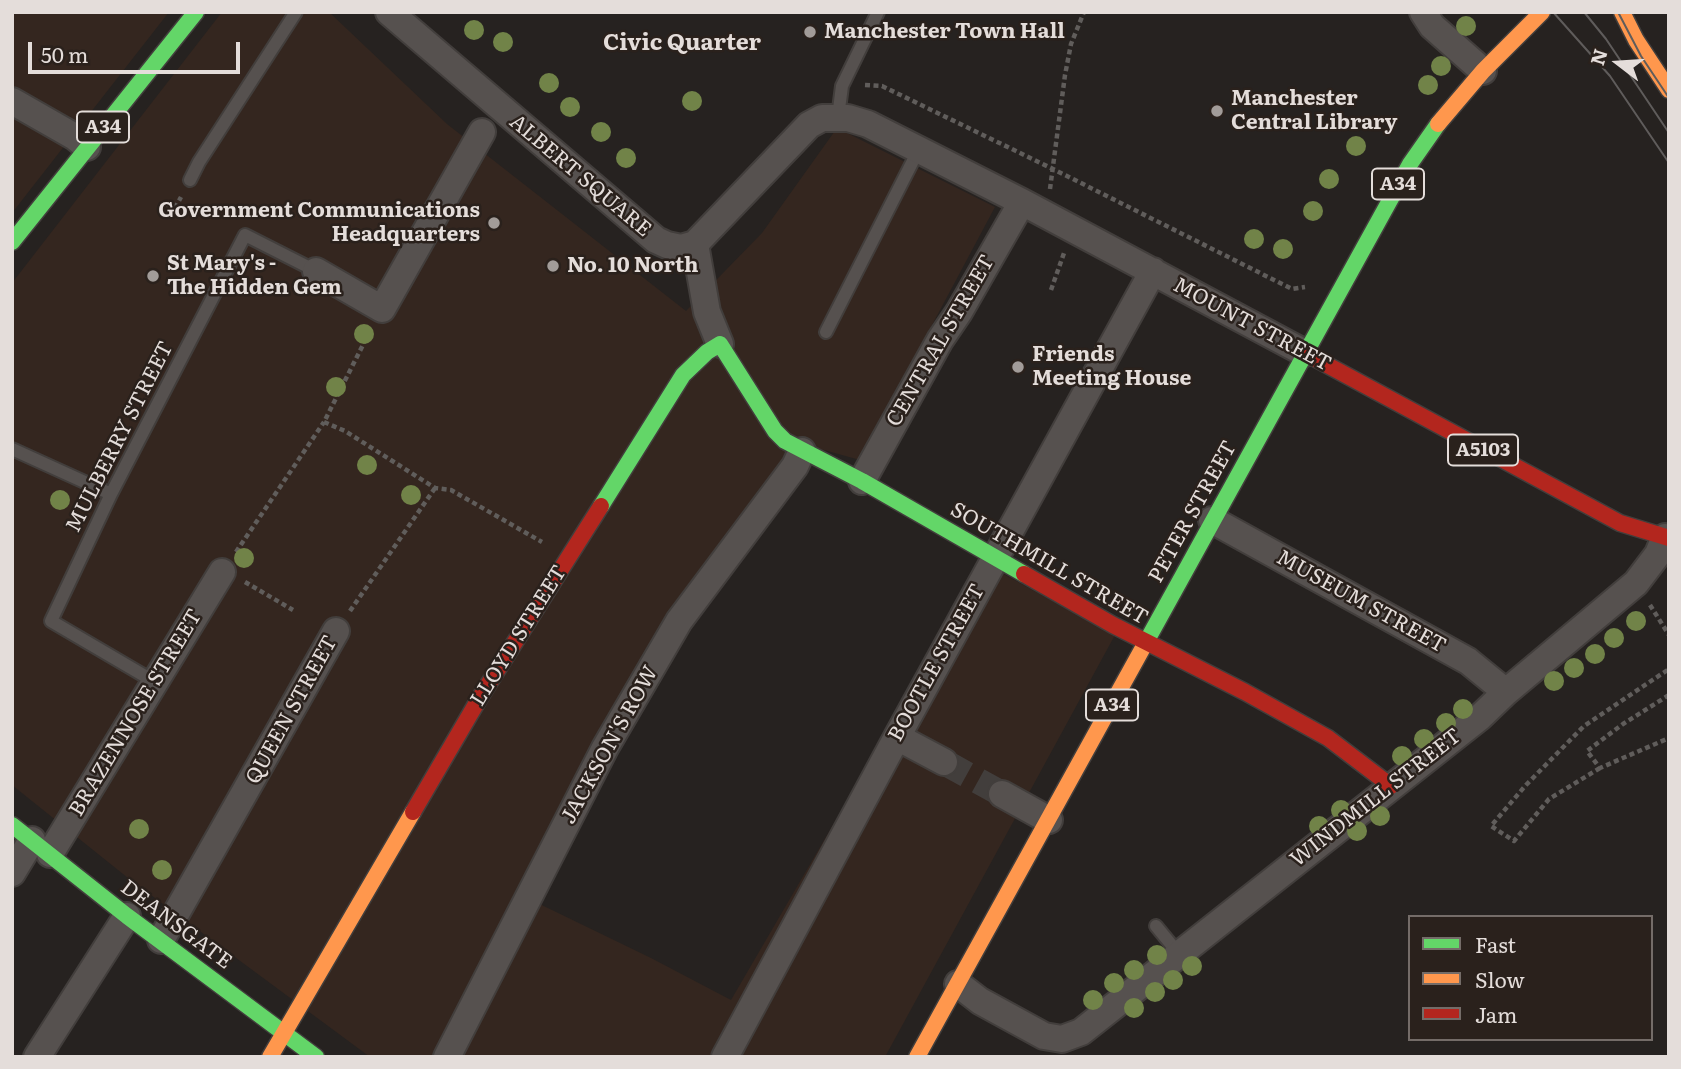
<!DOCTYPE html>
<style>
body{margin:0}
#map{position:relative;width:1681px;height:1069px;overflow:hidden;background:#262220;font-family:Literata,serif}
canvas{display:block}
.frame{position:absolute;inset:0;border:14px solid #e4ddda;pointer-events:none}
.legend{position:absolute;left:1408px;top:915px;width:245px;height:126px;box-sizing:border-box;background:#2a211c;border:2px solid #746c68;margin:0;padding:9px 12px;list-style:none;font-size:21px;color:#e4ddda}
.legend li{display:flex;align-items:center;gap:14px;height:35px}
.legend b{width:35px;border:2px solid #746c68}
.north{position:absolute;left:1583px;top:28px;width:70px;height:70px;-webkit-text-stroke:5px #2a211c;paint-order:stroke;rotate:287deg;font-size:19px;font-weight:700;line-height:28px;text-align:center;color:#e4ddda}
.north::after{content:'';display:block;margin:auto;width:24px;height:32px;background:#e4ddda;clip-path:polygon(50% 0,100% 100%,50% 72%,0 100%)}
.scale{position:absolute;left:28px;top:42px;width:212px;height:32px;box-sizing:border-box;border:4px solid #e4ddda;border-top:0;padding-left:9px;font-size:21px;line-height:24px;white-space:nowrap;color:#e4ddda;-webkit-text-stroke:5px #2a211c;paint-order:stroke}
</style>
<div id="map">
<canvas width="1681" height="1069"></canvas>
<div class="frame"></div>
<ul class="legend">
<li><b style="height:9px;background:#63d668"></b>Fast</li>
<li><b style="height:9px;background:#ff974d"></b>Slow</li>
<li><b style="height:9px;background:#b3261e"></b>Jam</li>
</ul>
<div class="north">N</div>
<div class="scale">50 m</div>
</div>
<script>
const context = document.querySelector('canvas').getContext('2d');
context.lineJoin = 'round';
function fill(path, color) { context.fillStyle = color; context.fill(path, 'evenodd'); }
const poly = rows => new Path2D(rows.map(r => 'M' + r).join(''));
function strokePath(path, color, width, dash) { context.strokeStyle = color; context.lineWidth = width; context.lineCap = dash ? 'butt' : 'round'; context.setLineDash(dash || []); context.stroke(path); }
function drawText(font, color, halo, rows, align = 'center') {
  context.font = font + ' Literata,serif'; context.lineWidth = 5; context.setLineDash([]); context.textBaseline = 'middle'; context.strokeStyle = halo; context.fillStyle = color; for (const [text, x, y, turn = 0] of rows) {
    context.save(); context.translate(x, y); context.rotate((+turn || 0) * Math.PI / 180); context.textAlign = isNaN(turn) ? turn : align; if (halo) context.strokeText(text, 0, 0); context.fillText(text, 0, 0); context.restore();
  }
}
const built = poly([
 [12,12,169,12,12,213],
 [222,12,329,12,447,124,686,311,762,233,837,128,995,207,860,460,795,442,521,895,651,958,731,1000,985,564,1115,635,885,1057,370,1057,128,878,12,785,12,283]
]);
const streetTunnel = poly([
 [944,762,1002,794]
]);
const path = poly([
 [865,85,882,86,1053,169,1292,289,1305,287],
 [1050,189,1065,75,1071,44,1084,12],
 [167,205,175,208,181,197],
 [1051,290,1064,253],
 [370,331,324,422,345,431,435,488,451,490,542,542],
 [236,552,324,422],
 [245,582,293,610],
 [1650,605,1669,635],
 [350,611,435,488],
 [1669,695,1623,724,1587,751,1600,768,1669,738],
 [1600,768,1549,799,1514,841,1491,826,1526,785,1584,726,1669,669]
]);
const lane = poly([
 [838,117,842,86,878,12],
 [190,180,199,162,296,12],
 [826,332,918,151],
 [12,449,111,494],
 [155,682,51,621,111,494,245,235,316,271],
 [1156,926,1179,954]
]);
const street = poly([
 [389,12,656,240,667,245,681,248,695,244,809,125,822,118,848,118,868,124,1022,202,1305,353],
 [1423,12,1432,26,1483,71],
 [12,101,75,137,87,147],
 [695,244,707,312,720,344],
 [316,271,382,309,482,132],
 [862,481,940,340,959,312,1022,202],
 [1212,520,1468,661,1506,692],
 [897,737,944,762],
 [1002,794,1049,820],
 [50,854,222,572],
 [12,873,32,840],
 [161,940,336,631],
 [958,984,980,1001,1044,1036,1062,1039,1081,1032,1480,717,1506,692,1636,583,1658,554,1665,537],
 [37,1057,127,916],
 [447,1057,605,748,679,621,795,466,802,451],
 [725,1057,897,737,1153,271]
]);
const fast = poly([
 [12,242,196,12],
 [601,506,683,375,707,352,720,344,775,431,785,441,862,481,1024,574],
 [1145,644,1410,164,1438,124],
 [12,825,127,916,316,1057]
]);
const slow = poly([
 [1622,12,1636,40,1669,90],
 [1438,124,1483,71,1542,12],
 [270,1057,413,812],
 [917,1057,1145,644]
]);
const jam = poly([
 [1305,353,1620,523,1669,538],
 [1024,574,1113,625,1245,692,1328,738,1391,786],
 [413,812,479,699,601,506]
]);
const tram = poly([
 [1553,12,1610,76,1669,163],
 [1584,12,1606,39,1669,133],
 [1618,12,1641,56,1669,98]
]);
const trees = [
 [1466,26],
 [474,30],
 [503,42],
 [1441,66],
 [549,83],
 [1428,85],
 [692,101],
 [570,107],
 [601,132],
 [1356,146],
 [626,158],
 [1329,179],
 [1313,211],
 [1254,239],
 [1283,249],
 [364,334],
 [336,387],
 [367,465],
 [411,495],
 [60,500],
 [244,558],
 [1636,621],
 [1614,638],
 [1595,654],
 [1574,668],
 [1554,681],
 [1463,709],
 [1446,723],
 [1424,739],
 [1402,756],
 [1341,810],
 [1380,816],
 [1319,826],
 [139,829],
 [1357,831],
 [162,870],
 [1157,955],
 [1192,966],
 [1134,970],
 [1173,980],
 [1114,983],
 [1155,992],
 [1093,1000],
 [1134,1008]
];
const markers = [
 [810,32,7,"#a29c99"],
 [1217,111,7,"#a29c99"],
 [494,223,7,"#a29c99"],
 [553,266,7,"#a29c99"],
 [153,276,7,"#a29c99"],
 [1018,367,7,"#a29c99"]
];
const shields = [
 [103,127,52],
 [1398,184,52],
 [1483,450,70],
 [1112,705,52]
];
const shieldNames = [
 ["A34",103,127],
 ["A34",1398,184],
 ["A5103",1483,450],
 ["A34",1112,705]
];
const poiNames = [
 ["Manchester Town Hall",824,32],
 ["Manchester",1231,99],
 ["Central Library",1231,123],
 ["Government Communications",480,211,"right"],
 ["Headquarters",480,235,"right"],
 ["St Mary's -",167,264],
 ["The Hidden Gem",167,288],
 ["No. 10 North",567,266],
 ["Friends",1032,355],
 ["Meeting House",1032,379]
];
const streetNames = [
 ["ALBERT SQUARE",580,176,40],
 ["MOUNT STREET",1252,325,28],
 ["CENTRAL STREET",941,341,-60],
 ["MULBERRY STREET",120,437,-63],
 ["PETER STREET",1193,512,-61],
 ["SOUTHMILL STREET",1049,564,30],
 ["MUSEUM STREET",1361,602,29],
 ["LLOYD STREET",519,636,-58],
 ["BOOTLE STREET",937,663,-61],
 ["QUEEN STREET",292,710,-61],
 ["BRAZENNOSE STREET",136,713,-59],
 ["JACKSON'S ROW",610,745,-61],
 ["WINDMILL STREET",1376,798,-38],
 ["DEANSGATE",176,925,37]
];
const neighbourhoodNames = [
 ["Civic Quarter",682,43]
];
fill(built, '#34261f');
strokePath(streetTunnel, '#423e3c', 26, [26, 13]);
strokePath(lane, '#423e3c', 16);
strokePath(street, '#423e3c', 30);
strokePath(fast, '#423e3c', 19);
strokePath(slow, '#423e3c', 19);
strokePath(jam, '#423e3c', 19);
strokePath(path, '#605d5b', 4.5, [5, 3.5]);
strokePath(lane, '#56514f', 12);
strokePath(street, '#56514f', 26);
strokePath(fast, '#63d668', 16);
strokePath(slow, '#ff974d', 16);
strokePath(jam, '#b3261e', 16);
strokePath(tram, '#5f5c5b', 2);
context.fillStyle = '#718348';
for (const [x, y] of trees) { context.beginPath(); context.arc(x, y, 10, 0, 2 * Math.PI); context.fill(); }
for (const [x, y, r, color] of markers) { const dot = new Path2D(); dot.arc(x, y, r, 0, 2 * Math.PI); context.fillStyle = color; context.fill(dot); strokePath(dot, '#2a211c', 2.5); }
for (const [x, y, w] of shields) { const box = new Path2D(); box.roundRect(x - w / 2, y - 15.5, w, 31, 5); context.fillStyle = '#2a211c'; context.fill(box); strokePath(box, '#e4ddda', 2); }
drawText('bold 19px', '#e4ddda', null, shieldNames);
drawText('bold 21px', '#e4ddda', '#2a211c', poiNames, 'left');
drawText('21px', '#e4ddda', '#2a211c', streetNames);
drawText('bold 23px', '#e4ddda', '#2a211c', neighbourhoodNames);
</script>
